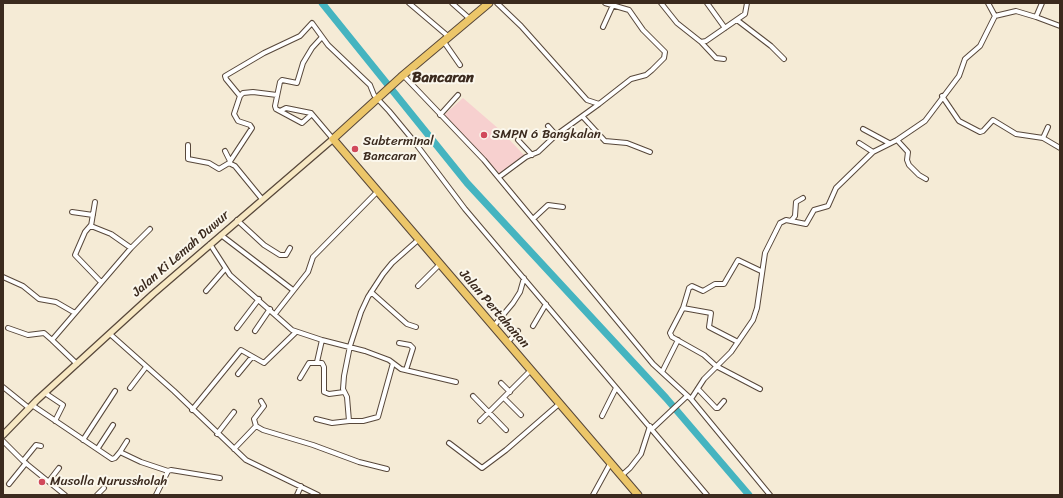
<!DOCTYPE html>
<style>
body{margin:0}
#map{position:relative;width:1063px;height:498px;overflow:hidden;background:#f5ebd6;font-family:Sriracha,sans-serif}
canvas{display:block}
.frame{position:absolute;inset:0;border:4px solid #3b2a1e;pointer-events:none}
</style>
<div id="map">
<canvas width="1063" height="498"></canvas>
<div class="frame"></div>
</div>
<script>
const context = document.querySelector('canvas').getContext('2d');
context.lineJoin = 'round';
function fill(path, color) { context.fillStyle = color; context.fill(path, 'evenodd'); }
const poly = rows => new Path2D(rows.map(r => 'M' + r).join(''));
function strokePath(path, color, width, dash) { context.strokeStyle = color; context.lineWidth = width; context.lineCap = dash ? 'butt' : 'round'; context.setLineDash(dash || []); context.stroke(path); }
function drawText(font, color, halo, rows, align = 'center') {
  context.font = font + ' Sriracha,sans-serif'; context.lineWidth = 4; context.setLineDash([]); context.textBaseline = 'middle'; context.strokeStyle = halo; context.fillStyle = color; for (const [text, x, y, turn = 0] of rows) {
    context.save(); context.translate(x, y); context.rotate((+turn || 0) * Math.PI / 180); context.textAlign = isNaN(turn) ? turn : align; if (halo) context.strokeText(text, 0, 0); context.fillText(text, 0, 0); context.restore();
  }
}
const built = poly([
 [463,98,500,130,524,155,500,174,444,115]
]);
const river = poly([
 [322,3,467,183,666,398,749,495]
]);
const street = poly([
 [409,3,449,37],
 [452,3,470,19],
 [497,3,521,26,587,100,599,104,556,135],
 [661,3,677,23,701,42,706,41,745,14,747,3],
 [707,3,725,28],
 [995,16,1016,11,1036,17,1042,3],
 [1036,17,1060,26],
 [737,20,771,46,784,59],
 [603,27,613,5],
 [444,42,460,65],
 [701,42,716,58,724,59],
 [403,75,484,160,653,364,691,399,704,379,731,352,753,320,757,308,765,253,780,223,786,220,806,224,814,210,828,206,836,188,873,152,897,140,925,121,959,76,965,59,980,46,995,16,988,3],
 [240,96,226,79,225,76,264,53,300,36,312,23,328,45,370,85,374,95,389,111,413,140,465,209,707,495],
 [942,96,959,121,980,132,983,131,993,120,1016,134,1043,138,1048,127],
 [599,104,631,79,646,75,652,70,664,58,665,52,643,30,629,10,605,3],
 [280,111,286,108,311,113,333,139],
 [312,114,302,123,276,109,275,106,280,82,282,80,297,83,303,63,312,48,322,37],
 [440,115,458,95],
 [583,117,605,141,627,143,650,152],
 [863,129,889,143],
 [1043,138,1060,148],
 [518,140,532,155],
 [897,140,908,152,907,160,909,165,919,175,926,179],
 [859,143,873,152],
 [188,145,188,159,209,163,219,169,229,163,235,166,262,199],
 [225,151,230,161],
 [229,163,252,128,250,125,238,121,234,114,240,96,243,93,253,92,277,95],
 [499,177,526,157,538,152,556,135,548,126],
 [95,202,91,226,111,234,131,248],
 [72,212,93,215],
 [533,219,548,205,563,207],
 [237,220,264,245,280,255,286,255,290,248],
 [791,221,795,216,796,202,803,198],
 [91,225,85,232,75,255,101,282],
 [221,235,293,290],
 [210,244,230,275,292,330,322,340,365,351,389,360,401,369,456,382],
 [3,277,23,286,39,299,56,302,75,313],
 [418,286,439,265],
 [206,291,225,269],
 [371,292,407,324,416,327],
 [683,308,689,288,692,286,703,291,715,284,724,284,738,260,761,271],
 [275,314,308,272,313,257,378,191],
 [533,326,546,304],
 [493,327,513,303,520,292,524,278],
 [8,328,28,335,44,333,52,340],
 [237,328,259,299],
 [255,331,270,309],
 [110,334,174,391,246,460,318,495],
 [738,342,709,327,711,313,683,308,670,333,672,337,704,355,716,366,760,389],
 [399,343,410,345,413,348,406,370],
 [507,343,518,331],
 [317,362,322,340],
 [393,363,378,417,363,421,349,421,347,397,343,389,344,376,350,346,361,312,368,297,383,274,392,263,418,240],
 [77,364,52,340,131,248,150,229],
 [662,372,678,340],
 [238,374,252,357],
 [300,378,309,363,322,363,324,367,324,392,329,394,344,392],
 [501,383,510,392],
 [3,387,29,408],
 [130,388,146,367],
 [698,389,716,408,718,408,724,401],
 [45,393,63,405,55,421],
 [473,396,506,430],
 [504,398,521,415],
 [691,399,770,495],
 [261,401,264,406,254,419,256,426,263,430,313,445,359,462,387,469],
 [32,405,112,459,115,458,120,452,127,441],
 [192,410,241,350,264,363,296,332],
 [602,416,616,388],
 [316,419,332,423,349,421],
 [480,421,531,370],
 [652,429,687,396],
 [217,434,234,412],
 [83,440,115,391],
 [3,441,23,461,65,495],
 [449,443,482,468,506,450,559,404],
 [98,448,113,425],
 [234,449,256,426],
 [120,452,141,462,168,471,156,495],
 [23,461,36,445,41,446],
 [168,471,171,470,220,478],
 [621,476,630,468,641,454,650,426],
 [49,481,59,468],
 [9,484,26,463],
 [97,495,104,488],
 [297,495,301,486],
 [593,495,610,464]
]);
const secondary = poly([
 [3,435,37,400,153,294,333,139]
]);
const highway = poly([
 [489,3,401,77,333,139,638,495]
]);
const markers = [
 [484,135,4,"#d1495b"],
 [355,149,4,"#d1495b"],
 [42,482,4,"#d1495b"]
];
const poiNames = [
 ["SMPN 6 Bangkalan",492,135],
 ["Subterminal",363,142],
 ["Bancaran",363,157],
 ["Musolla Nurussholah",50,482]
];
const streetNames = [
 ["Jalan Ki Lemah Duwur",181,254,-41],
 ["Jalan Pertahanan",494,309,49]
];
const quarterNames = [
 ["Bancaran",443,78]
];
fill(built, '#f7d0cf');
strokePath(river, '#45b4c0', 7);
strokePath(street, '#57473a', 6);
strokePath(secondary, '#57473a', 8);
strokePath(highway, '#57473a', 9);
strokePath(street, '#fff', 4);
strokePath(secondary, '#f7e8c3', 5.5);
strokePath(highway, '#ecc669', 7);
for (const [x, y, r, color] of markers) { const dot = new Path2D(); dot.arc(x, y, r, 0, 2 * Math.PI); context.fillStyle = color; context.fill(dot); strokePath(dot, '#fbf7ec', 1.5); }
drawText('13px', '#3b2a1e', '#fbf7ec', poiNames, 'left');
drawText('13px', '#3b2a1e', '#fbf7ec', streetNames);
drawText('bold 15px', '#3b2a1e', '#fbf7ec', quarterNames);
</script>
